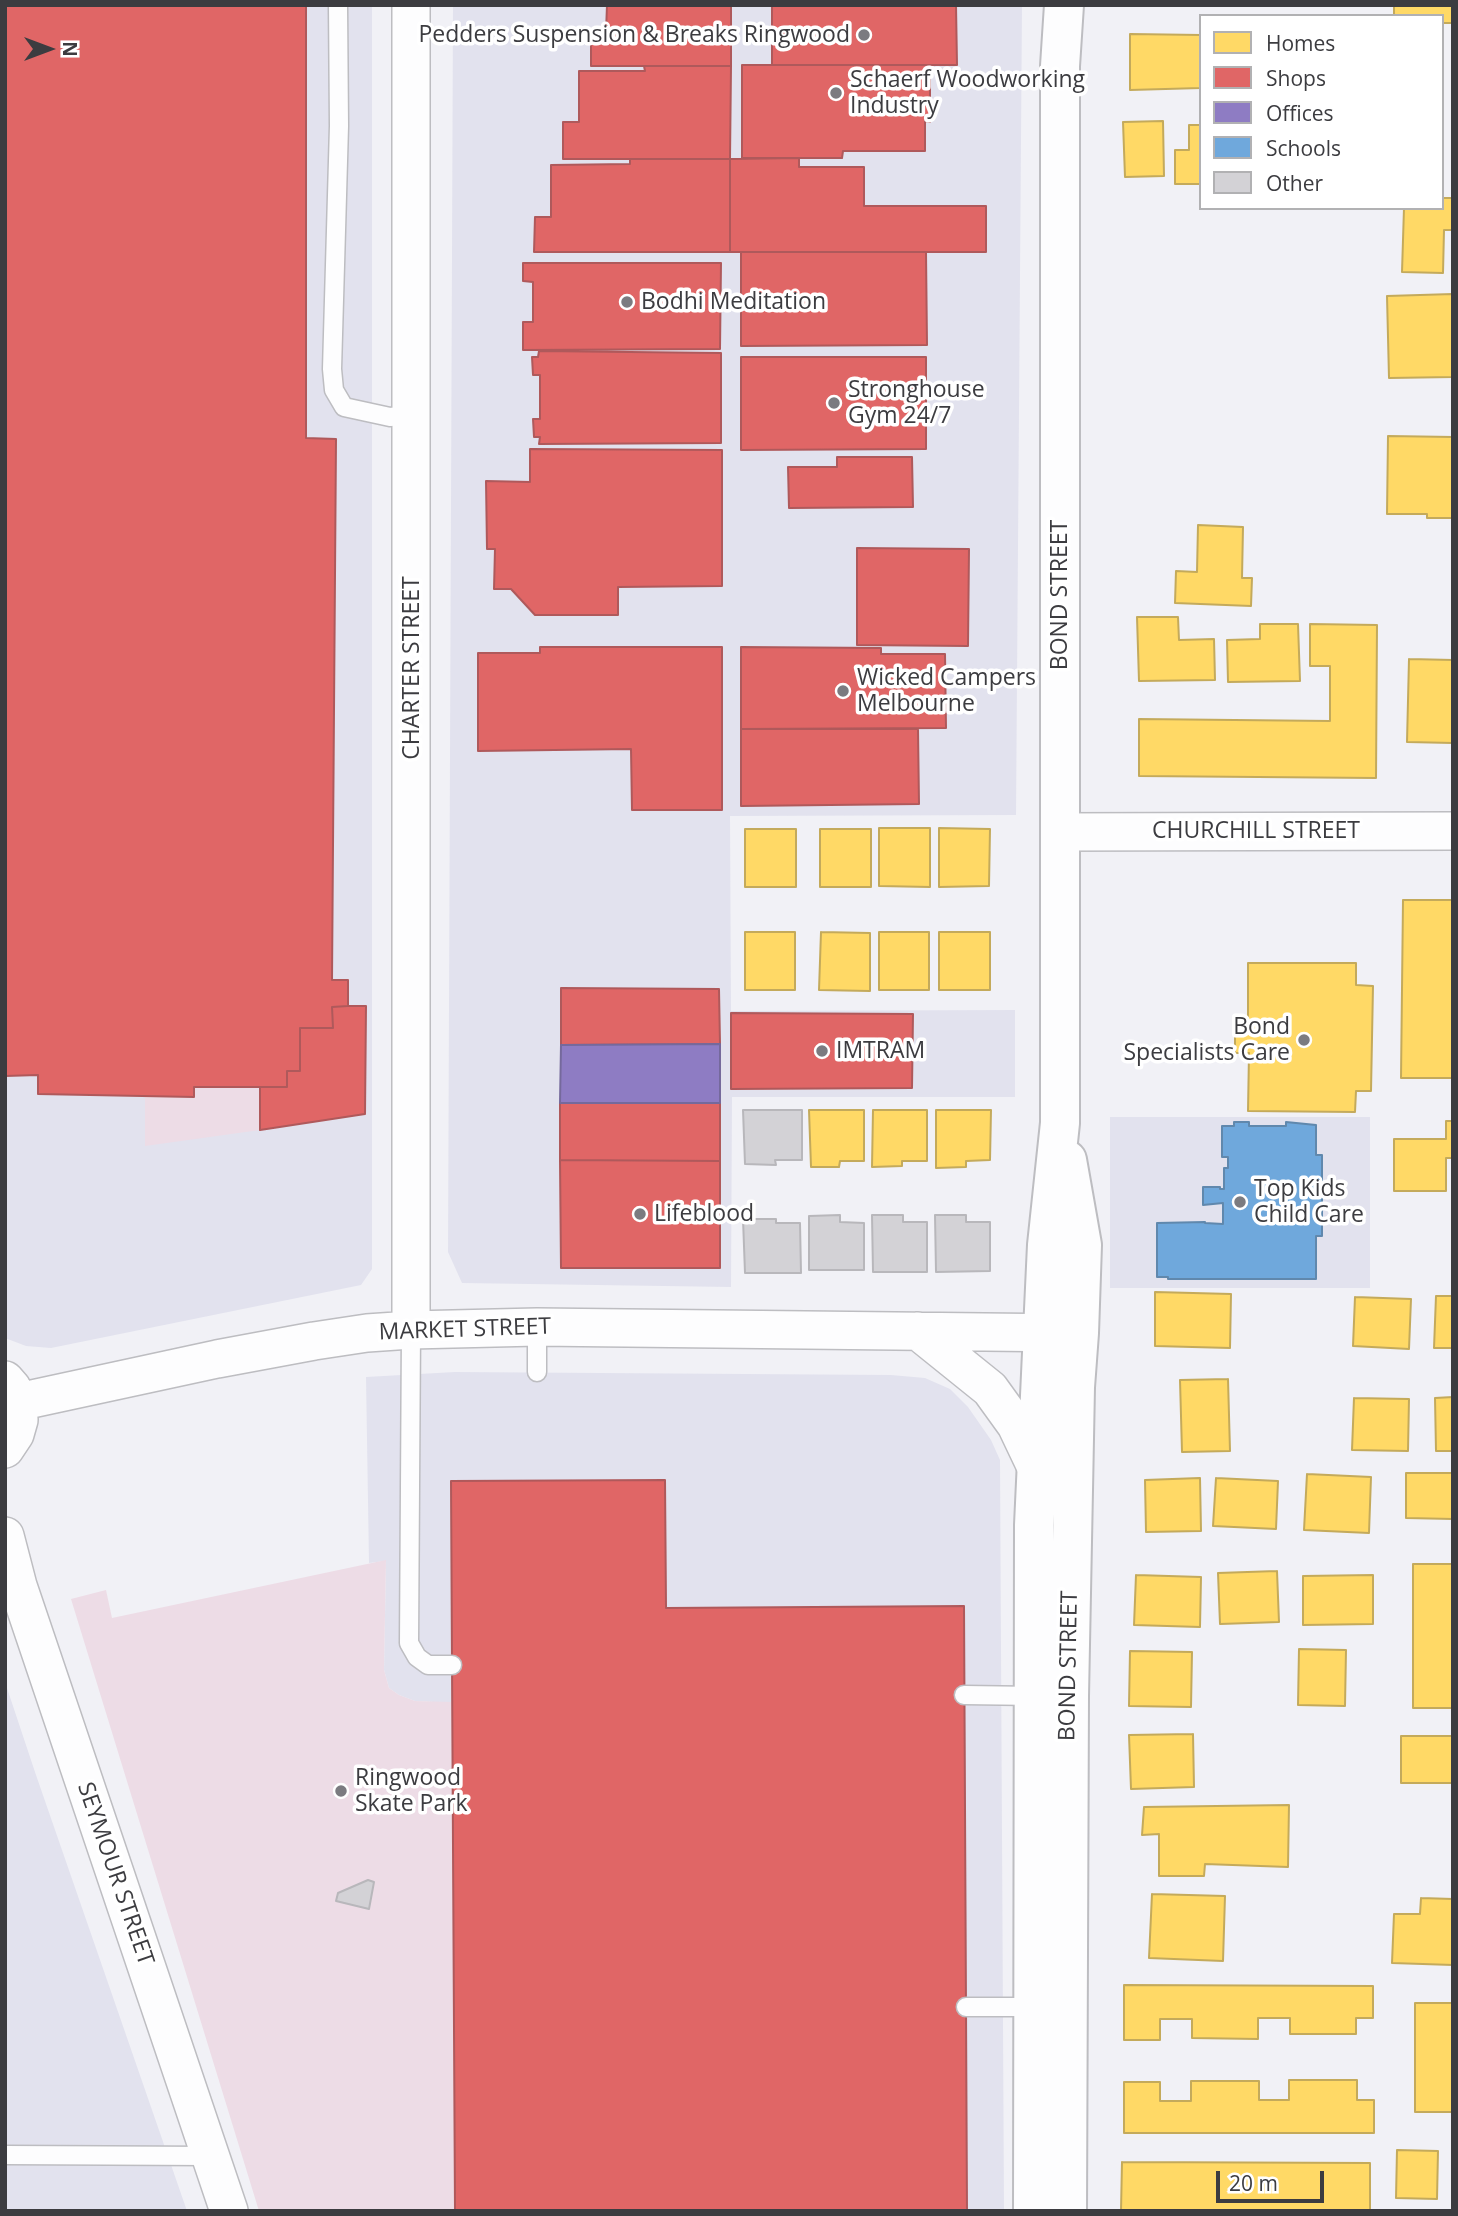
<!DOCTYPE html>
<style>
body{margin:0}
#map{position:relative;width:1458px;height:2216px;overflow:hidden;background:#f1f1f6;font-family:"Open Sans",sans-serif}
canvas{display:block}
.frame{position:absolute;inset:0;border:7px solid #3c3c40;pointer-events:none}
.legend{position:absolute;left:1199px;top:14px;width:245px;height:196px;box-sizing:border-box;background:#fff;border:2px solid #b1b1b3;margin:0;padding:9px 12px;list-style:none;font-size:21px;color:#3c3c40}
.legend li{display:flex;align-items:center;gap:14px;height:35px}
.legend b{width:35px;border:2px solid #b1b1b3}
.north{position:absolute;left:14px;top:14px;width:70px;height:70px;-webkit-text-stroke:5px #fff;paint-order:stroke;rotate:90deg;font-size:19px;font-weight:700;line-height:28px;text-align:center;color:#3c3c40}
.north::after{content:'';display:block;margin:auto;width:24px;height:32px;background:#3c3c40;clip-path:polygon(50% 0,100% 100%,50% 72%,0 100%)}
.scale{position:absolute;left:1216px;top:2171px;width:108px;height:32px;box-sizing:border-box;border:4px solid #3c3c40;border-top:0;padding-left:9px;font-size:21px;line-height:24px;white-space:nowrap;color:#3c3c40;-webkit-text-stroke:5px #fff;paint-order:stroke}
</style>
<div id="map">
<canvas width="1458" height="2216"></canvas>
<div class="frame"></div>
<ul class="legend">
<li><b style="height:19px;background:#ffd966"></b>Homes</li>
<li><b style="height:19px;background:#e06666"></b>Shops</li>
<li><b style="height:19px;background:#8e7cc3"></b>Offices</li>
<li><b style="height:19px;background:#6fa8dc"></b>Schools</li>
<li><b style="height:19px;background:#d3d2d6"></b>Other</li>
</ul>
<div class="north">N</div>
<div class="scale">20 m</div>
</div>
<script>
const context = document.querySelector('canvas').getContext('2d');
context.lineJoin = 'round';
function fill(path, color) { context.fillStyle = color; context.fill(path, 'evenodd'); }
const poly = rows => new Path2D(rows.map(r => 'M' + r).join(''));
function strokePath(path, color, width, dash) { context.strokeStyle = color; context.lineWidth = width; context.lineCap = dash ? 'butt' : 'round'; context.setLineDash(dash || []); context.stroke(path); }
function drawText(font, color, halo, rows, align = 'center') {
  context.font = font + ' "Open Sans",sans-serif'; context.lineWidth = 7; context.setLineDash([]); context.textBaseline = 'middle'; context.strokeStyle = halo; context.fillStyle = color; for (const [text, x, y, turn = 0] of rows) {
    context.save(); context.translate(x, y); context.rotate((+turn || 0) * Math.PI / 180); context.textAlign = isNaN(turn) ? turn : align; if (halo) context.strokeText(text, 0, 0); context.fillText(text, 0, 0); context.restore();
  }
}
const built = poly([
 [5,5,372,5,372,1269,361,1285,51,1348,26,1346,5,1338],
 [453,5,1022,5,1016,815,730,816,731,1011,1015,1010,1015,1097,732,1097,731,1287,462,1283,448,1252],
 [1110,1117,1370,1117,1370,1288,1110,1288],
 [455,1372,891,1375,925,1378,950,1389,968,1407,991,1440,1000,1460,1004,2211,455,2211,452,1703,415,1701,399,1695,389,1688,384,1670,386,1561,369,1563,366,1377],
 [5,1682,36,1775,187,2211,5,2211]
]);
const green = poly([
 [194,1087,260,1087,260,1130,145,1146,145,1095,194,1097],
 [386,1560,384,1670,389,1688,399,1695,415,1701,452,1702,455,2211,259,2211,71,1599,106,1590,112,1618]
]);
const homes = poly([
 [1394,5,1453,5,1453,23,1442,23,1442,16,1394,16,1394,5],
 [1130,34,1201,35,1201,88,1130,90,1130,34],
 [1163,121,1164,176,1125,177,1123,122,1163,121],
 [1189,125,1201,125,1201,184,1175,184,1175,150,1189,150,1189,125],
 [1442,198,1453,198,1453,230,1444,230,1443,273,1402,272,1404,208,1442,208,1442,198],
 [1453,294,1453,377,1389,378,1387,296,1453,294],
 [1388,436,1453,437,1453,518,1427,518,1427,514,1387,514,1388,436],
 [1198,525,1243,527,1242,578,1252,578,1251,606,1175,603,1176,571,1197,572,1198,525],
 [1137,617,1178,617,1179,640,1214,639,1215,680,1139,681,1137,617],
 [1260,624,1298,624,1300,681,1228,682,1227,640,1260,639,1260,624],
 [1310,624,1377,625,1376,778,1139,776,1139,719,1330,721,1330,666,1310,666,1310,624],
 [1409,659,1453,660,1453,743,1407,742,1409,659],
 [879,828,930,828,930,887,879,886,879,828],
 [939,828,990,829,989,886,939,887,939,828],
 [745,829,796,829,796,887,745,887,745,829],
 [820,829,871,829,871,887,820,887,820,829],
 [1403,900,1453,900,1453,1078,1401,1078,1403,900],
 [745,932,795,932,795,990,745,990,745,932],
 [821,932,870,933,870,991,819,990,821,932],
 [879,932,929,932,929,990,879,990,879,932],
 [939,932,990,932,990,990,939,990,939,932],
 [1248,963,1356,963,1356,985,1373,986,1371,1091,1356,1091,1355,1112,1248,1111,1249,1053,1235,1053,1235,1027,1248,1027,1248,963],
 [809,1110,864,1110,864,1161,840,1161,839,1167,811,1167,809,1110],
 [873,1110,927,1110,927,1161,902,1161,902,1166,872,1167,873,1110],
 [936,1110,991,1110,990,1160,966,1161,966,1167,936,1168,936,1110],
 [1446,1121,1453,1121,1453,1158,1446,1158,1446,1191,1394,1191,1394,1139,1446,1139,1446,1121],
 [1155,1292,1231,1294,1230,1348,1155,1346,1155,1292],
 [1436,1296,1453,1296,1453,1348,1434,1348,1436,1296],
 [1355,1297,1411,1299,1409,1349,1353,1346,1355,1297],
 [1228,1379,1230,1451,1182,1452,1180,1380,1228,1379],
 [1453,1397,1453,1451,1436,1451,1435,1398,1453,1397],
 [1354,1398,1409,1399,1408,1451,1352,1450,1354,1398],
 [1406,1473,1453,1473,1453,1519,1406,1518,1406,1473],
 [1307,1474,1371,1477,1369,1533,1304,1530,1307,1474],
 [1200,1478,1201,1531,1146,1532,1145,1480,1200,1478],
 [1216,1478,1278,1481,1276,1529,1213,1526,1216,1478],
 [1413,1564,1453,1564,1453,1708,1413,1708,1413,1564],
 [1277,1571,1279,1622,1220,1624,1218,1573,1277,1571],
 [1136,1575,1201,1577,1200,1627,1134,1625,1136,1575],
 [1373,1575,1373,1624,1303,1625,1303,1576,1373,1575],
 [1299,1649,1346,1650,1345,1706,1298,1705,1299,1649],
 [1130,1651,1192,1652,1191,1707,1129,1706,1130,1651],
 [1193,1734,1194,1787,1131,1789,1129,1735,1193,1734],
 [1401,1736,1453,1736,1453,1783,1401,1783,1401,1736],
 [1289,1805,1288,1867,1205,1864,1204,1876,1159,1876,1159,1834,1142,1835,1144,1807,1289,1805],
 [1152,1894,1225,1896,1223,1961,1149,1958,1152,1894],
 [1421,1898,1453,1899,1453,1965,1392,1963,1394,1914,1420,1914,1421,1898],
 [1124,1985,1373,1986,1373,2018,1356,2018,1356,2034,1290,2034,1290,2018,1258,2018,1258,2039,1192,2038,1192,2019,1160,2019,1160,2040,1124,2040,1124,1985],
 [1415,2003,1453,2003,1453,2112,1415,2112,1415,2003],
 [1289,2080,1357,2080,1357,2100,1374,2100,1374,2133,1124,2133,1124,2082,1160,2082,1160,2101,1191,2101,1191,2081,1259,2081,1259,2100,1289,2100,1289,2080],
 [1397,2150,1438,2151,1437,2199,1396,2198,1397,2150],
 [1122,2162,1370,2163,1370,2211,1121,2211,1122,2162]
]);
const shops = poly([
 [5,5,306,5,306,438,336,439,332,980,348,980,348,1006,332,1007,333,1028,300,1028,300,1071,287,1071,287,1087,194,1087,194,1097,38,1094,38,1075,5,1076,5,5],
 [607,5,731,5,731,66,591,66,591,32,606,32,607,5],
 [772,5,956,5,957,65,772,65,772,5],
 [742,65,930,65,930,122,925,121,925,151,843,151,842,158,742,158,742,65],
 [644,66,731,66,730,159,563,159,563,122,579,122,579,71,645,71,644,66],
 [799,158,799,167,864,167,864,206,986,206,986,252,730,252,730,159,799,158],
 [630,159,730,159,730,252,534,252,535,217,551,217,551,165,630,164,630,159],
 [741,252,926,252,927,345,741,346,741,252],
 [523,263,721,263,720,349,523,350,523,322,533,322,533,282,523,281,523,263],
 [539,351,721,353,721,443,539,444,540,437,534,437,533,419,540,419,540,375,533,375,532,357,538,357,539,351],
 [741,357,926,357,926,449,741,450,741,357],
 [530,449,722,450,722,586,618,587,618,615,535,615,511,589,494,589,495,549,487,549,486,481,530,482,530,449],
 [837,457,912,457,913,507,789,508,788,467,837,467,837,457],
 [857,548,969,549,968,646,857,645,857,548],
 [540,647,722,647,722,810,632,810,631,749,478,751,478,653,540,653,540,647],
 [741,647,881,648,881,654,945,654,946,728,741,729,741,647],
 [741,729,918,729,919,804,741,806,741,729],
 [561,988,719,989,720,1044,561,1045,561,988],
 [348,1006,366,1006,365,1114,260,1130,260,1087,287,1087,287,1071,300,1071,300,1028,333,1028,332,1007,348,1006],
 [731,1013,913,1014,912,1088,731,1089,731,1013],
 [560,1103,720,1103,720,1161,560,1160,560,1103],
 [560,1160,720,1161,720,1268,561,1268,560,1160],
 [665,1480,666,1608,964,1606,967,2211,455,2211,451,1481,665,1480]
]);
const offices = poly([
 [720,1044,720,1103,560,1103,561,1045,720,1044]
]);
const schools = poly([
 [1234,1122,1249,1122,1249,1126,1286,1126,1286,1122,1316,1125,1316,1155,1322,1155,1322,1236,1316,1236,1316,1279,1168,1279,1168,1277,1157,1277,1157,1223,1205,1222,1205,1223,1223,1224,1223,1203,1203,1205,1203,1187,1220,1187,1220,1189,1224,1189,1224,1168,1228,1168,1228,1157,1222,1157,1222,1126,1234,1126,1234,1122]
]);
const building = poly([
 [743,1110,802,1110,802,1160,775,1160,776,1165,745,1164,743,1110],
 [840,1215,840,1222,864,1223,864,1270,809,1270,809,1216,840,1215],
 [872,1215,903,1215,903,1222,927,1222,927,1272,873,1272,872,1215],
 [935,1215,966,1215,966,1222,990,1222,990,1271,936,1272,935,1215],
 [743,1219,776,1219,776,1223,800,1223,801,1273,745,1273,743,1219],
 [368,1880,374,1882,369,1909,336,1901,338,1893,368,1880]
]);
const lane = poly([
 [338,5,339,126,332,369,334,390,344,407,390,417,412,415],
 [537,1327,537,1372],
 [411,1330,409,1643,417,1657,428,1665,452,1665],
 [964,1695,1037,1696],
 [966,2007,1036,2007],
 [5,2155,211,2156]
]);
const street = poly([
 [1060,832,1453,831],
 [411,1330,411,5],
 [918,1331,990,1389,1016,1425,1036,1467],
 [5,1380,12,1388,18,1402,19,1420,15,1434,5,1449],
 [18,1402,217,1359,314,1341,367,1333,411,1330,537,1327,1074,1333],
 [5,1536,18,1586,229,2211]
]);
const secondary = poly([
 [1033,2211,1034,1525,1047,1245,1060,1123,1060,66,1064,5],
 [1067,2211,1069,1696,1075,1387,1079,1333,1082,1245,1067,1160]
]);
const markers = [
 [864,35,7,"#7b7b80"],
 [836,93,7,"#7b7b80"],
 [627,302,7,"#7b7b80"],
 [834,403,7,"#7b7b80"],
 [843,691,7,"#7b7b80"],
 [1304,1040,7,"#7b7b80"],
 [822,1051,7,"#7b7b80"],
 [1240,1202,7,"#7b7b80"],
 [640,1214,7,"#7b7b80"],
 [341,1791,7,"#7b7b80"]
];
const poiNames = [
 ["Pedders Suspension & Breaks Ringwood",850,35,"right"],
 ["Schaerf Woodworking",850,80],
 ["Industry",850,106],
 ["Bodhi Meditation",641,302],
 ["Stronghouse",848,390],
 ["Gym 24/7",848,416],
 ["Wicked Campers",857,678],
 ["Melbourne",857,704],
 ["Bond",1290,1027,"right"],
 ["Specialists Care",1290,1053,"right"],
 ["IMTRAM",836,1051],
 ["Top Kids",1254,1189],
 ["Child Care",1254,1215],
 ["Lifeblood",654,1214],
 ["Ringwood",355,1778],
 ["Skate Park",355,1804]
];
const streetNames = [
 ["BOND STREET",1060,595,-90],
 ["CHARTER STREET",412,668,-90],
 ["CHURCHILL STREET",1256,831],
 ["MARKET STREET",465,1330,-2],
 ["BOND STREET",1069,1666,-89],
 ["SEYMOUR STREET",115,1874,71]
];
fill(built, '#e2e2ee');
fill(green, '#eddce6');
fill(homes, '#ffd966');
strokePath(homes, '#c4aa5b', 2);
fill(shops, '#e06666');
strokePath(shops, '#af595b', 2);
fill(offices, '#8e7cc3');
strokePath(offices, '#75699c', 2);
fill(schools, '#6fa8dc');
strokePath(schools, '#6088ad', 2);
fill(building, '#d3d2d6');
strokePath(building, '#b8b7bb', 2);
strokePath(lane, '#bdbdc1', 21);
strokePath(street, '#bdbdc1', 40);
strokePath(secondary, '#bdbdc1', 42);
strokePath(lane, '#fdfdfe', 18);
strokePath(street, '#fdfdfe', 37);
strokePath(secondary, '#fdfdfe', 38);
for (const [x, y, r, color] of markers) { const dot = new Path2D(); dot.arc(x, y, r, 0, 2 * Math.PI); context.fillStyle = color; context.fill(dot); strokePath(dot, '#fff', 2.5); }
drawText('23px', '#3c3c40', '#fff', poiNames, 'left');
drawText('23px', '#3c3c40', '#fff', streetNames);
</script>
